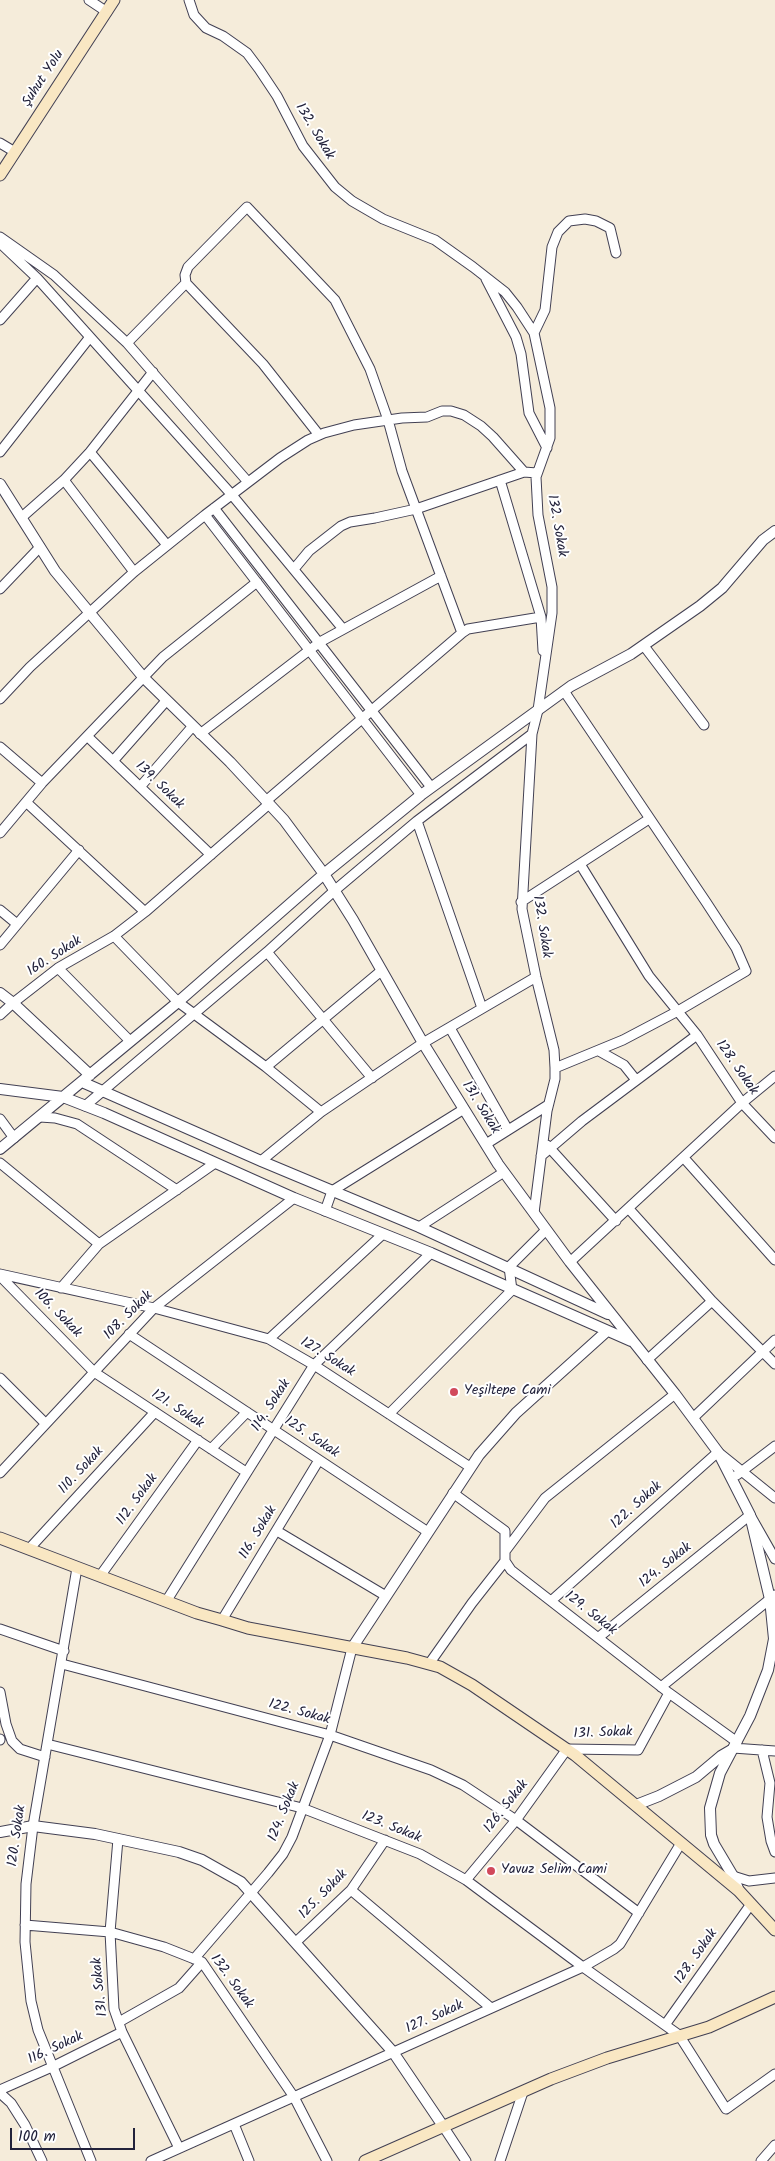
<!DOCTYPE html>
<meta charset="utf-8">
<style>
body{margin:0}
#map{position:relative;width:775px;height:2161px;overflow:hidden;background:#f5ecda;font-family:Kalam,sans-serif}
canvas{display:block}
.scale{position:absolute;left:10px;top:2128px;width:125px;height:22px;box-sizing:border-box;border:2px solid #22223b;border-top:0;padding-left:6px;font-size:15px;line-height:18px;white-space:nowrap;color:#22223b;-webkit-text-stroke:4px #fff;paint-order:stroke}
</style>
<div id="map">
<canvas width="775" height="2161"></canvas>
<div class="scale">100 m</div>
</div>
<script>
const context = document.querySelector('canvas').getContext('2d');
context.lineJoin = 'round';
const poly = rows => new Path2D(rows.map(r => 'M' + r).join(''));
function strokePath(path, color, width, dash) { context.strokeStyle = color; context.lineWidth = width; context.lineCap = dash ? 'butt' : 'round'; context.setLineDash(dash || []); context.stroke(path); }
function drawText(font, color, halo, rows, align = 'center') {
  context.font = font + ' Kalam,sans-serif'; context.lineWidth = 4; context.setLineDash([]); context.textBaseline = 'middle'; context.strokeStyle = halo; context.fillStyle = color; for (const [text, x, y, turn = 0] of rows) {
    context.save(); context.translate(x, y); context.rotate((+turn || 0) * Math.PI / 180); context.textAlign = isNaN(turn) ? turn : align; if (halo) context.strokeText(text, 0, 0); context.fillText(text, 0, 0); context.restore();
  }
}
const minor = poly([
 [89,0,107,12],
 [189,0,194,15,206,28,223,36,247,53,259,69,277,96,303,146,335,187,352,201,383,219,435,240,473,267,505,292,517,307,534,333,550,408,550,438,536,477,538,515,552,587,552,613,538,710,532,734,522,909,536,977,554,1050,555,1068,555,1079,547,1111,534,1213],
 [0,143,15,152],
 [0,237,54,275,127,343,248,482],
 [0,243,37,278,232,495,343,629],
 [486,279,516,337,521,354,529,413,547,448],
 [186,283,185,275,188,267,247,207,335,300,370,369,388,420,402,471,462,633],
 [0,320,37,278],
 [534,333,545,310,552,247,558,232,569,221,585,219,596,221,610,228,616,253],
 [127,343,186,283,263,364,319,435],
 [0,452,90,337],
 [90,452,167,545],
 [64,480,134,572],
 [500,480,541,617,543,651],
 [214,508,431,787],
 [205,515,421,795],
 [22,517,64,480,90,452,153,372],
 [294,569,309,551,341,526,350,522,375,518,416,509,524,472],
 [0,589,40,547],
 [644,646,704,725],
 [0,699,30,667,134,572,205,515,280,458,308,440,324,433,354,425,402,418,427,417,442,411,451,411,464,415,481,426,493,437,524,472,537,473],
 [200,734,320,642,441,576],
 [88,737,211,855],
 [0,747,42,783],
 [113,761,166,701],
 [140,787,192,727],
 [266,801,462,633,468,629,541,617],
 [26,802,145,912],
 [417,821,482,1008],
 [0,833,42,783,163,657,257,582],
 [580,864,649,976,697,1035,742,1103,775,1138],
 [521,902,649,819],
 [0,910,17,924],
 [114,936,178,1002,266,1067,321,1112],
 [0,945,79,850],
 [267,952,372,1078],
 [58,968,130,1041],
 [0,1015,13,1003,58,968,114,936,145,912,269,804],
 [450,1028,508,1130],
 [599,1051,624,1065,636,1080],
 [266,1067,381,971],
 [555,1068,623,1040,678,1011,746,971,736,948,706,902,564,691],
 [85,1106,267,952,334,891,417,821,532,734],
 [40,1117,55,1118,77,1124,177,1190],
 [0,1119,14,1138],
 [486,1144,548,1105],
 [547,1145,616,1221],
 [541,1156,582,1121,697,1035],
 [684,1158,775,1260],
 [261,1161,321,1112,423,1043,536,977],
 [0,1163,99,1244,215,1163],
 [629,1209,712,1301,775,1364],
 [325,1211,332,1191,464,1109],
 [419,1227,504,1172],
 [570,1262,742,1103,775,1076],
 [0,1274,154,1308,269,1339,314,1365,470,1467],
 [0,1276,94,1372,246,1472],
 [61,1288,99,1244],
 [129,1334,428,1532],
 [269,1339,383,1234],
 [647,1360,712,1301],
 [0,1378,45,1423],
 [389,1414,512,1290,509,1267,546,1230],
 [693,1418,775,1340],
 [211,1449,247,1412],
 [0,1473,154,1308,294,1198],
 [737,1475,775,1446],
 [453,1493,505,1531,505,1561,511,1570,669,1693,737,1742],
 [277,1531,386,1596],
 [29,1549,155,1412],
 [506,1550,545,1498,675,1394],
 [77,1568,33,1826,26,1884,25,1942,31,2001,38,2030,91,2161],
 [100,1576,198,1440],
 [167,1600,314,1365,431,1253],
 [551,1601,718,1452,775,1498],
 [222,1620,319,1460],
 [0,1629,64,1651],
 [599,1637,750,1515,775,1559],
 [62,1664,330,1735,431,1770,463,1785,516,1820,639,1913],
 [429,1664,472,1603,505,1561],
 [661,1687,775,1595],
 [0,1692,6,1724,12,1741,20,1749,45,1757],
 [0,1739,0,1740],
 [47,1744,302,1808,420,1854,466,1880,583,1967,679,2035,726,2109,775,2074],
 [733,1748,775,1751],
 [762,1750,770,1783,767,1817,771,1841,775,1852],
 [118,1839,110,1932,114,2009,122,2032,179,2148],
 [733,1876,749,1881,775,1878],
 [466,1880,516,1820,567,1749,638,1750,669,1693],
 [351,1890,491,2008],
 [25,1925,110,1932,164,1947,202,1962,294,2097,327,2161],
 [296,1942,351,1890,385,1840],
 [194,1959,268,1873,283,1854,292,1837,330,1735,352,1648],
 [119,2022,179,1988,202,1962],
 [665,2025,751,1904],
 [0,2090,52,2067,122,2032],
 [0,2093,11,2103,25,2125,42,2161],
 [234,2124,249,2161],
 [443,2126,466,2161],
 [151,2161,583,1967,614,1949,620,1944,681,1843],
 [500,2161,523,2092],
 [761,2161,775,2145]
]);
const tertiary = poly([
 [0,484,55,571,89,612,144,678,230,762,284,820,324,874,353,920,423,1043,498,1164,570,1262,675,1394,718,1452,750,1515,770,1599,774,1639,768,1670,750,1716,720,1773,710,1808,711,1835,714,1844,733,1876,739,1891],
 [0,993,13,1003,90,1075],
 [82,1082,261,1161,419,1227,608,1314],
 [0,1089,63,1097,104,1113,294,1198,431,1253,631,1341],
 [0,1149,178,1002,324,874,421,795,571,686,631,654,700,606,722,588,763,540,775,531],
 [352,1648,479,1455,516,1413,607,1331],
 [636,1805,659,1796,696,1777,721,1756,733,1749],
 [0,1832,33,1826,95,1834,179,1852,202,1860,241,1882,393,2052,443,2126]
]);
const secondary = poly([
 [0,175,114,0],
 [0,1538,197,1613,222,1620,248,1628,407,1658,440,1667,472,1685,575,1755,739,1891,775,1930],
 [365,2161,551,2079,607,2058,709,2027,775,1997]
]);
const markers = [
 [454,1392,5,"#d1495b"],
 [491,1871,5,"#d1495b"]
];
const streetNames = [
 ["Şuhut Yolu",44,79,-57],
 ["132. Sokak",314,132,59],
 ["132. Sokak",556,526,80],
 ["139. Sokak",159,786,44],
 ["132. Sokak",541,927,81],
 ["160. Sokak",55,957,-33],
 ["128. Sokak",736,1068,55],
 ["131. Sokak",480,1108,58],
 ["106. Sokak",57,1314,46],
 ["108. Sokak",129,1316,-45],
 ["127. Sokak",327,1358,32],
 ["114. Sokak",272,1406,-57],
 ["121. Sokak",177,1410,33],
 ["125. Sokak",311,1438,34],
 ["110. Sokak",82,1471,-47],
 ["112. Sokak",138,1500,-54],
 ["122. Sokak",637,1506,-42],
 ["116. Sokak",259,1533,-59],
 ["124. Sokak",666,1566,-39],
 ["129. Sokak",590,1614,38],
 ["122. Sokak",299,1713,15],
 ["131. Sokak",603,1734,-2],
 ["126. Sokak",507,1807,-52],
 ["124. Sokak",285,1812,-68],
 ["123. Sokak",391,1828,22],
 ["120. Sokak",18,1836,-82],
 ["125. Sokak",324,1895,-46],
 ["128. Sokak",697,1957,-55],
 ["132. Sokak",231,1982,54],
 ["131. Sokak",101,1987,-96],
 ["127. Sokak",435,2018,-24],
 ["116. Sokak",56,2049,-25]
];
const poiNames = [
 ["Yeşiltepe Cami",464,1392],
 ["Yavuz Selim Cami",501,1871]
];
strokePath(minor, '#424053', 11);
strokePath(tertiary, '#424053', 12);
strokePath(secondary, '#424053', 13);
strokePath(minor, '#fff', 9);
strokePath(tertiary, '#fff', 10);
strokePath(secondary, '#f9e7c3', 11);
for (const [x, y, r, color] of markers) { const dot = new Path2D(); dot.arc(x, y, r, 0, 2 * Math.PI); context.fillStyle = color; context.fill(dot); strokePath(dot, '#fff', 2); }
drawText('14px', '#22223b', '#fff', streetNames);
drawText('14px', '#22223b', '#fff', poiNames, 'left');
</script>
